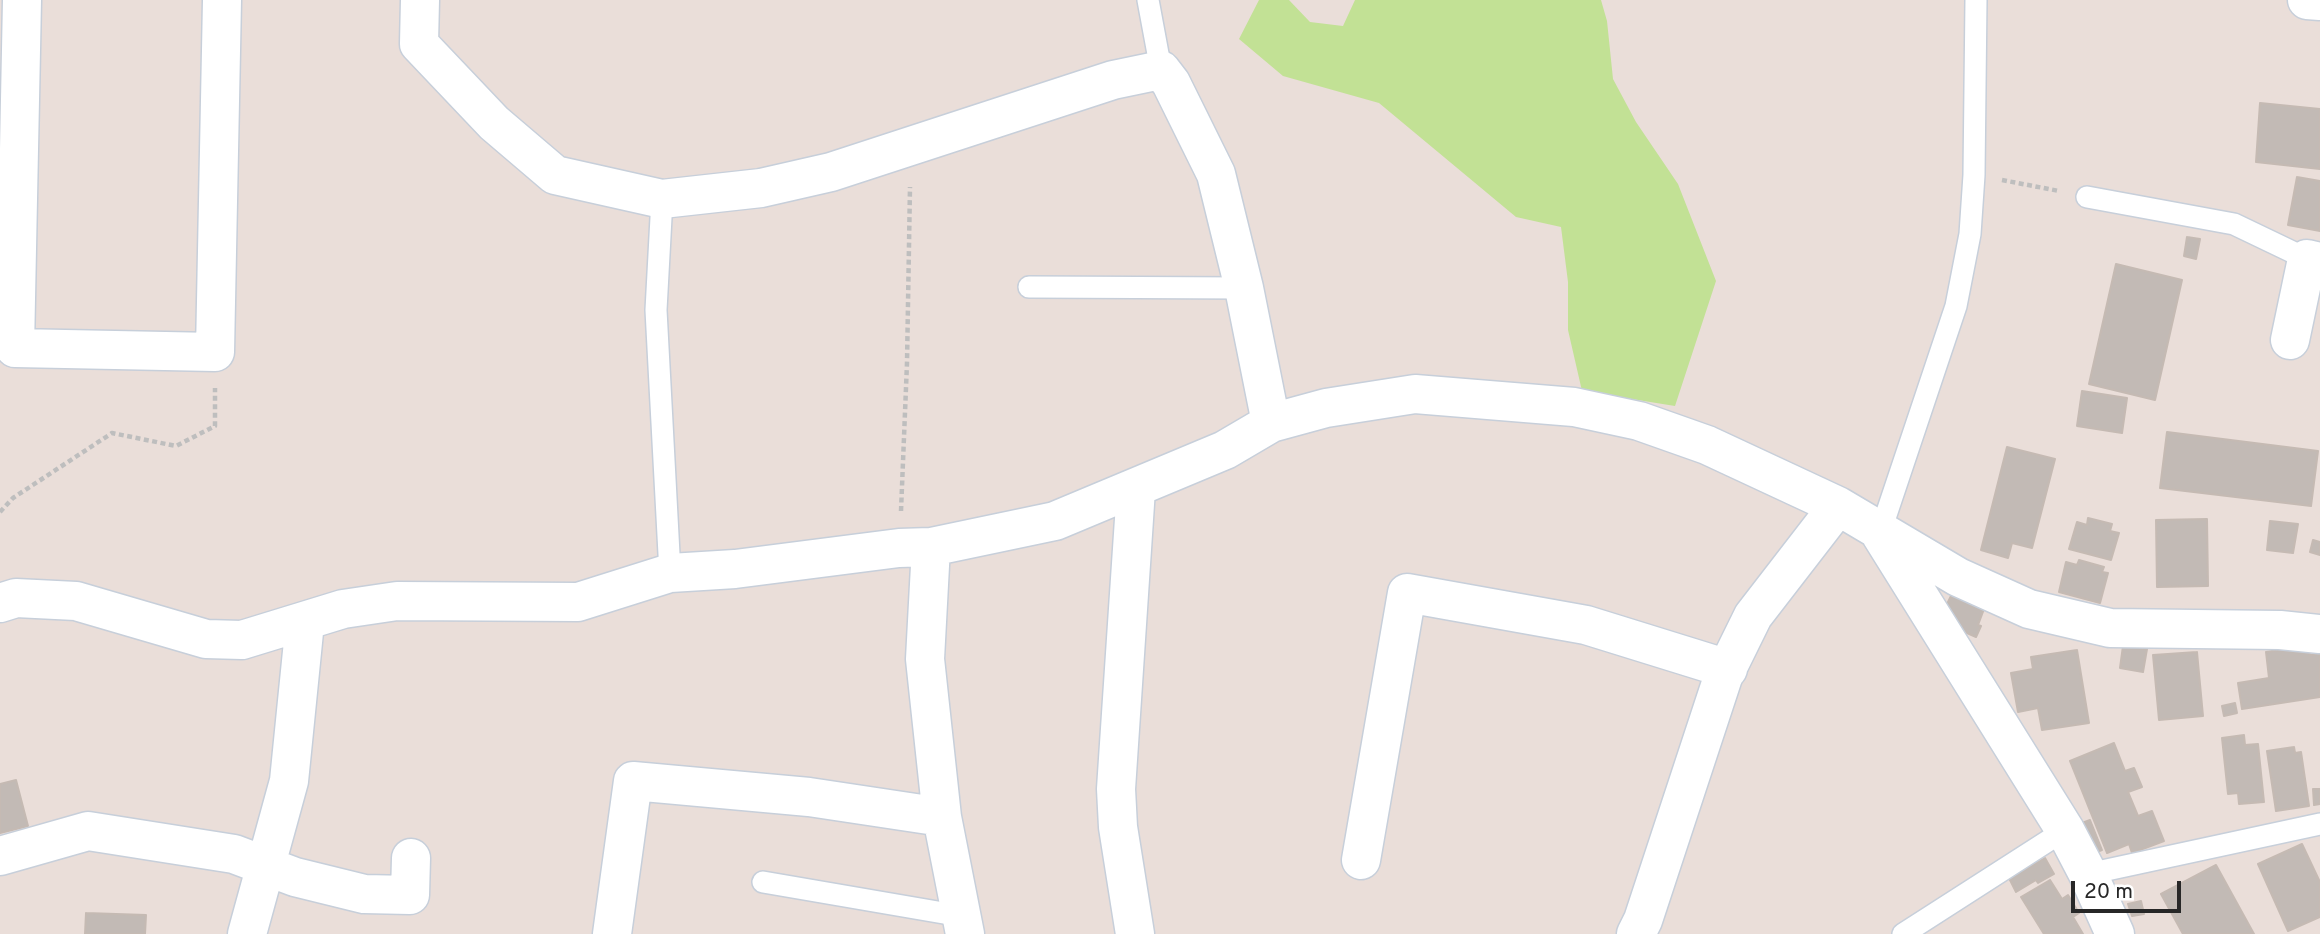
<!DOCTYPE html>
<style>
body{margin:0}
#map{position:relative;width:2320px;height:934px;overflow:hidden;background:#eaded9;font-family:Overpass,sans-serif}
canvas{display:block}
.scale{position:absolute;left:2071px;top:881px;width:110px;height:32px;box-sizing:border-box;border:4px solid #272727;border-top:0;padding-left:9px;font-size:21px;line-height:24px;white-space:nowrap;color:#272727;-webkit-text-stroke:5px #fff;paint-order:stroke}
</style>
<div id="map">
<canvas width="2320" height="934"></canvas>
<div class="scale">20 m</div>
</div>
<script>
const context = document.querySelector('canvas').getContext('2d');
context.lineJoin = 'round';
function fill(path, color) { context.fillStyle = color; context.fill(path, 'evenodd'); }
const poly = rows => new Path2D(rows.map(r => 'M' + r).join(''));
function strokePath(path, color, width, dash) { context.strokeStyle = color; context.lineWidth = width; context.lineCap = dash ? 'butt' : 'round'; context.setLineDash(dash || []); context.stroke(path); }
const green = poly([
 [1259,0,1289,0,1310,22,1343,26,1355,0,1601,0,1607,21,1613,79,1636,122,1678,184,1716,281,1675,406,1582,391,1568,330,1568,282,1561,227,1516,217,1379,103,1283,76,1239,39]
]);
const building = poly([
 [2260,103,2320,109,2320,169,2256,162,2260,103],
 [2297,177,2320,181,2320,231,2288,225,2297,177],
 [2187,237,2200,239,2196,259,2184,256,2187,237],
 [2116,264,2182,280,2155,400,2089,384,2116,264],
 [2082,391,2127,398,2122,433,2077,426,2082,391],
 [2167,432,2318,451,2311,506,2160,488,2167,432],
 [2007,447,2055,459,2032,548,2012,543,2008,558,1981,550,2007,447],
 [2088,518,2112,524,2110,531,2119,533,2111,560,2069,549,2077,522,2087,525,2088,518],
 [2207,519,2208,586,2157,587,2156,520,2207,519],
 [2270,521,2298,524,2293,553,2267,550,2270,521],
 [2313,540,2320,542,2320,555,2310,552,2313,540],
 [2079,560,2104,567,2102,572,2108,573,2100,603,2059,592,2066,562,2077,565,2079,560],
 [1952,594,1984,609,1978,625,1981,626,1976,637,1949,625,1954,614,1944,610,1952,594],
 [2308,645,2310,655,2320,654,2320,697,2242,709,2238,683,2269,678,2266,652,2308,645],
 [2123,646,2147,649,2143,672,2120,668,2123,646],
 [2077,650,2089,723,2042,730,2038,708,2018,712,2011,673,2033,669,2031,657,2077,650],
 [2197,652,2203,716,2159,720,2153,655,2197,652],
 [2235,703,2237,713,2224,716,2222,706,2235,703],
 [2244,735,2245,745,2258,744,2264,802,2239,804,2238,793,2228,794,2222,738,2244,735],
 [2114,743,2125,771,2134,768,2142,787,2128,792,2138,816,2152,811,2164,841,2132,853,2129,844,2107,853,2070,761,2114,743],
 [2294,747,2295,753,2301,752,2309,806,2276,811,2267,751,2294,747],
 [16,780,28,826,0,833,0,784,16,780],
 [2313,789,2320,789,2320,804,2314,805,2313,789],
 [2090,820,2102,850,2094,853,2082,823,2090,820],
 [2302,844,2320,882,2320,917,2288,931,2258,864,2302,844],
 [2045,858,2054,874,2038,883,2036,880,2016,892,2009,878,2045,858],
 [2216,865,2254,934,2183,934,2161,894,2216,865],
 [2050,880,2062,899,2068,895,2079,913,2073,917,2083,934,2044,934,2021,897,2050,880],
 [2141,901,2144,914,2132,916,2128,904,2141,901],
 [86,913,146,915,145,934,85,934,86,913]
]);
const path = poly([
 [2002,180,2059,191],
 [901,511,907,363,910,187],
 [0,512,13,498,112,433,176,446,215,426,215,388]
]);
const lane = poly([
 [1148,0,1161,70],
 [2087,197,2234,224,2307,259],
 [662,199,656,310,670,573],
 [1029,287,1244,288],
 [1880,533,1956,306,1970,234,1974,175,1976,0],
 [2088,874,2320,824],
 [763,882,961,916],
 [1903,934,2065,830]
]);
const street = poly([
 [22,0,15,348,215,352,222,0],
 [420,0,419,44,494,123,555,175,662,199,761,188,831,172,1113,80,1161,70,1171,83,1216,174,1244,288,1271,423],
 [2307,0,2320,1],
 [2290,340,2307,259,2320,262],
 [1881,535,2065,830,2088,874,2115,934],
 [931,547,925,659,942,817,965,934],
 [0,603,16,598,76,601,206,639,242,640,343,609,397,601,578,602,670,573,735,569,899,548,931,547,1055,521,1225,450,1271,423,1326,408,1415,394,1574,407,1639,421,1707,445,1838,506,1958,577,2029,609,2110,628,2280,630,2320,634],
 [0,856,88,831,234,854,295,877,364,894,410,895,411,858],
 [1361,860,1407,593,1586,625,1728,669],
 [247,934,289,781,305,622],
 [612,934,633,781,809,797,942,817],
 [1135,934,1118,827,1116,789,1136,489],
 [1636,934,1643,920,1723,677,1753,616,1838,506]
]);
fill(green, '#c2e195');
fill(building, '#c2bab5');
strokePath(building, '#c5bab3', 2);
strokePath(lane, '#c7cfda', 24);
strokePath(street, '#c7cfda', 41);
strokePath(path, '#bebebe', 4.5, [5, 3.5]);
strokePath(lane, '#fff', 21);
strokePath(street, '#fff', 38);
</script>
